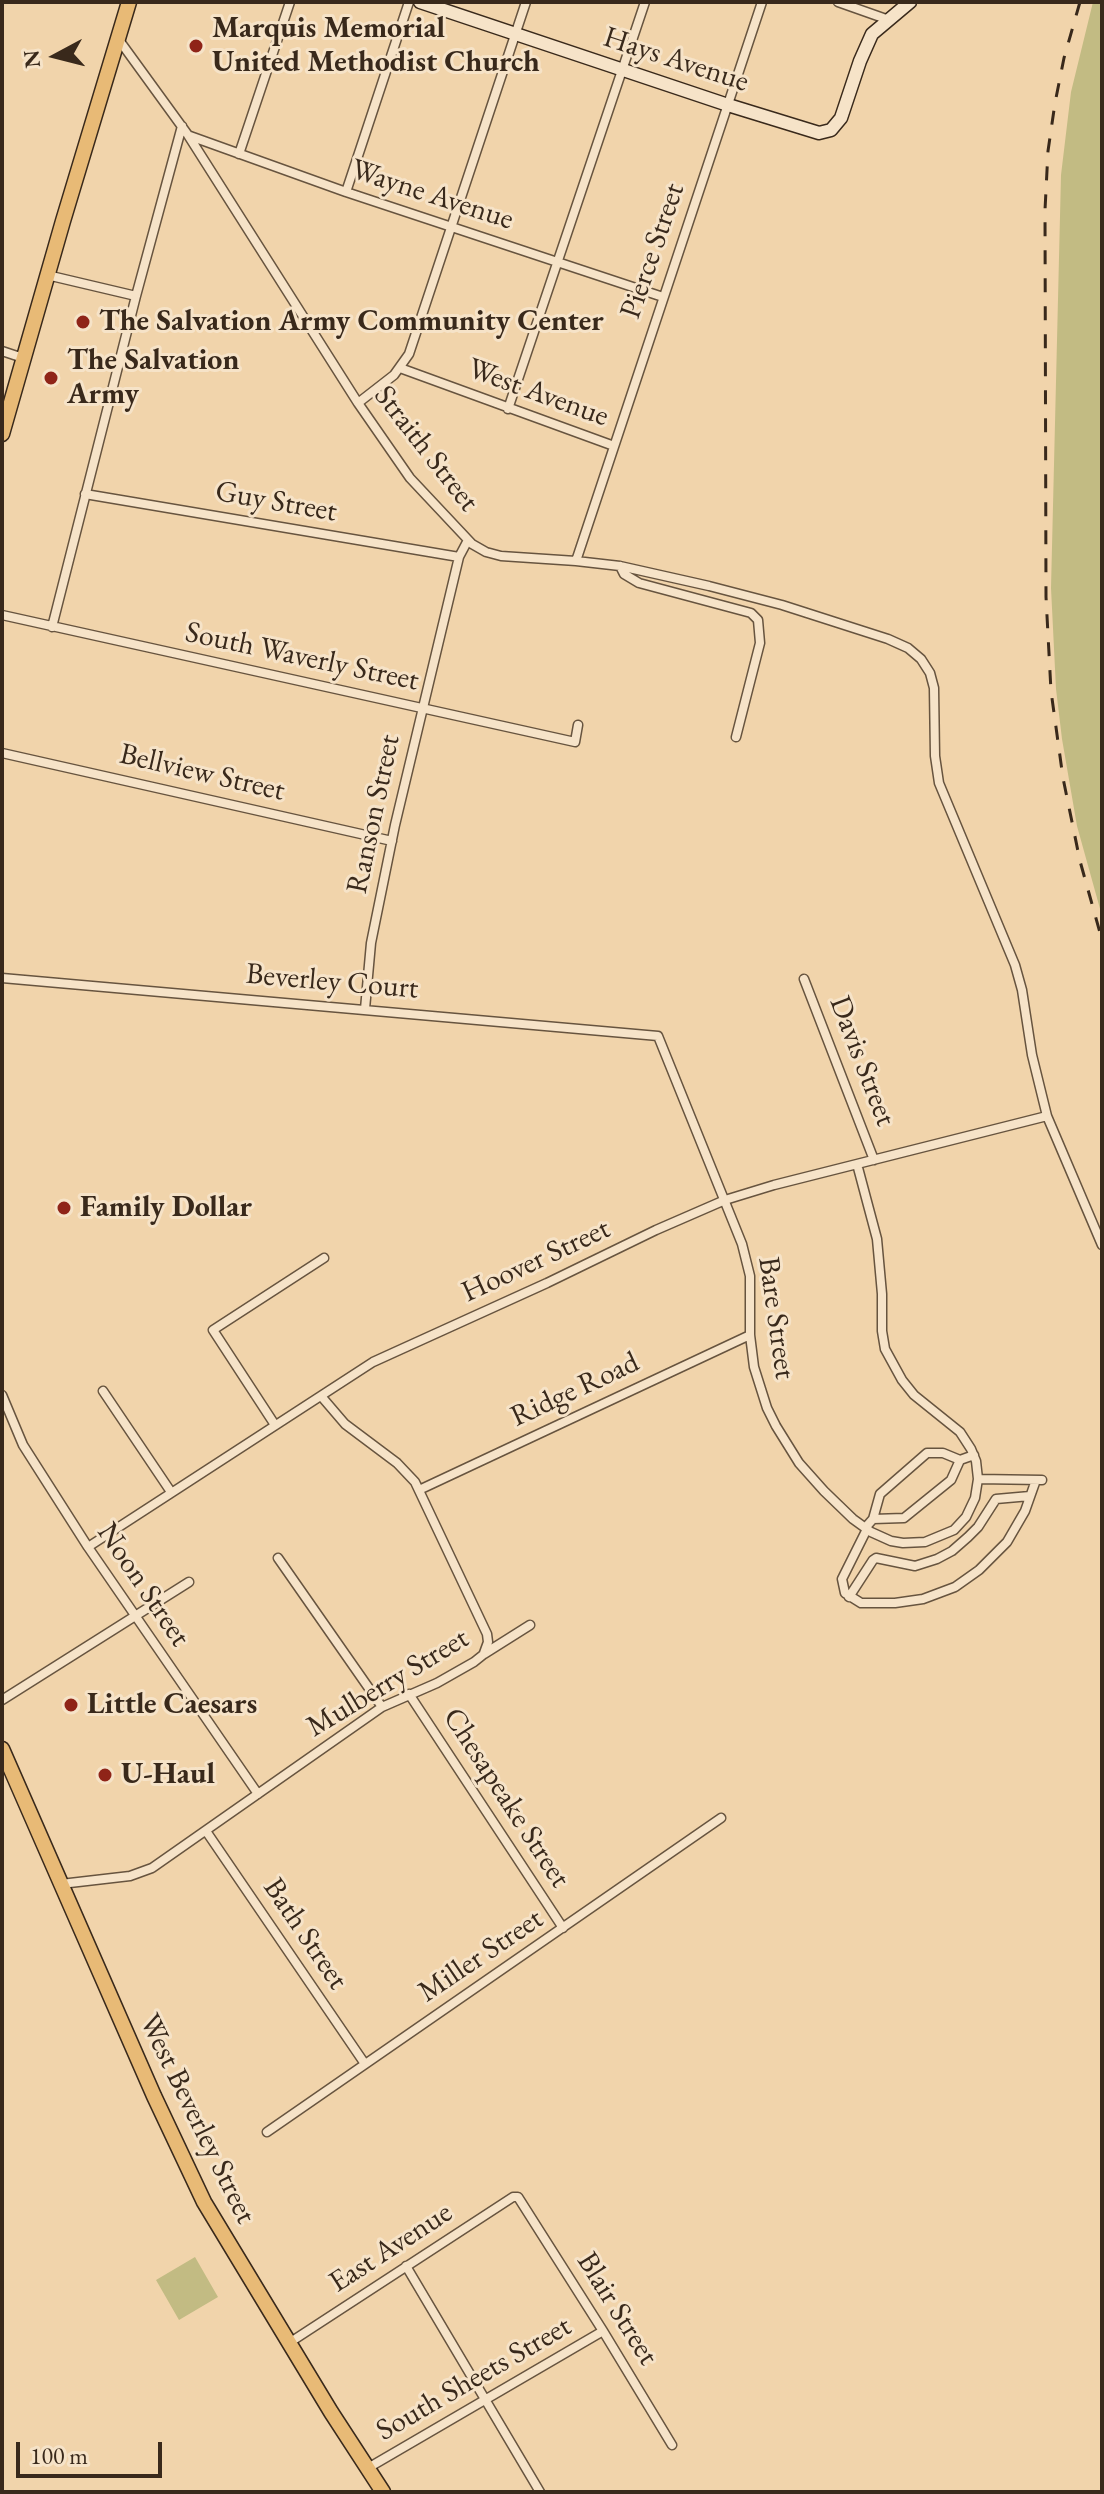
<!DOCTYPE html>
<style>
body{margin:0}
#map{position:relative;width:1104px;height:2494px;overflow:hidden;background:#f1d4ab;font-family:"EB Garamond",serif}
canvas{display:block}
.frame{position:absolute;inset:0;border:4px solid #39291b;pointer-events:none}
.north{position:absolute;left:16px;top:16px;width:80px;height:80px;-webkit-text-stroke:6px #f6e3c8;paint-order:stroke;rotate:263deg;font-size:22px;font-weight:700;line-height:32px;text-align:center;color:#39291b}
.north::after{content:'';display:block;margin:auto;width:28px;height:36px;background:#39291b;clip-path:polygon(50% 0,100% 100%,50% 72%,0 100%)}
.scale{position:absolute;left:16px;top:2442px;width:146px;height:36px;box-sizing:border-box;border:4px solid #39291b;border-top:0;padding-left:10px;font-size:24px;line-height:28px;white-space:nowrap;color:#39291b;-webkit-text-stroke:6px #f6e3c8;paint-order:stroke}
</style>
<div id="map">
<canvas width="1104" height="2494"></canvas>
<div class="frame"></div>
<div class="north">N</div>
<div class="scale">100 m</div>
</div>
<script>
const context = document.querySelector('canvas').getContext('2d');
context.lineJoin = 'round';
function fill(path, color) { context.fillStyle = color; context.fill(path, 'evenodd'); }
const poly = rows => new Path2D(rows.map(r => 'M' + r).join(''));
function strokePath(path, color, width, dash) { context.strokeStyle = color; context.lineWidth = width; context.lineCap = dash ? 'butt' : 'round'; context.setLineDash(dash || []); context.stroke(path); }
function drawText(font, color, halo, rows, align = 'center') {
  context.font = font + ' "EB Garamond",serif'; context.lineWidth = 6; context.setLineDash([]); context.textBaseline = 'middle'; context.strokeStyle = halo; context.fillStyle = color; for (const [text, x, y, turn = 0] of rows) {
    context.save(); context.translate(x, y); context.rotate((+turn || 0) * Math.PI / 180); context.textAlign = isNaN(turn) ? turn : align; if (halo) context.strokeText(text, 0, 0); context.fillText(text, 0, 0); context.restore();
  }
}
const green = poly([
 [1093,2,1102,2,1102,916,1077,826,1062,739,1056,689,1051,588,1061,175,1071,92],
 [195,2257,218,2297,179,2320,156,2280]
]);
const street = poly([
 [838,2,889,20],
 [119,40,188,135,358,403,410,478,472,544,486,552,501,556,576,561,620,566,709,586,782,605,888,639,908,648,921,659,930,673,934,688,935,756,939,783,1015,965,1022,990,1032,1055,1047,1116,1102,1245],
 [190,136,346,192,663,297],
 [239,154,290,2],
 [346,192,409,2],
 [47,275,136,296],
 [2,351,23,358],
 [400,368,614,446],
 [358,403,394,375,409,354,526,2],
 [508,409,645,2],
 [85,494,459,557],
 [576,561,762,2],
 [620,566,624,574,639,583,751,613,758,620,760,643,736,737],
 [2,615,575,742,578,725],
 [52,627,136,296,182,126],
 [2,753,392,841],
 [2,978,658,1036,742,1244,750,1276,750,1335,754,1367,767,1408,776,1426,799,1463,824,1491,853,1519,871,1532,891,1541,903,1543,925,1542,954,1530,966,1517,975,1498,978,1479,976,1461,971,1449,960,1432,914,1395,902,1380,885,1349,882,1331,882,1294,877,1239,857,1164],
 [804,979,874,1160],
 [365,1009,371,943,395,825,459,557,468,540],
 [103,1391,171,1492],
 [2,1395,23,1445,88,1547,258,1794],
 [321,1396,345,1424,397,1463,415,1482,487,1634,488,1642,484,1653],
 [275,1425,213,1330,324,1258],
 [978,1479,1042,1480],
 [419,1490,750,1335],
 [873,1519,904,1518,951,1480,960,1460],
 [865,1528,873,1519,880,1494,927,1453,943,1453,960,1460,974,1455],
 [867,1529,842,1579,845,1593,861,1603,895,1603,923,1599,955,1587,979,1570,1007,1542,1025,1511,1036,1480],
 [88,1547,373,1362,547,1283,656,1230,725,1200,774,1185,1047,1116],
 [278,1558,382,1707],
 [849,1597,873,1560,876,1558,915,1566,937,1559,952,1551,968,1537,978,1527,996,1499,1030,1496],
 [409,1694,563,1928],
 [2,1700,189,1582],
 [206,1831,365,2064],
 [61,1884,130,1876,152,1868,382,1707,437,1683,474,1662,484,1654,530,1625],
 [267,2132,721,1818],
 [406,2266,540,2492],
 [289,2343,513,2197,518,2197,603,2331,672,2445],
 [368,2468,603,2331]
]);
const secondary = poly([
 [420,2,728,105,819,133,831,130,841,118,860,61,872,34,910,2]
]);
const primary = poly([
 [2,434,63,221,129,2],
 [2,1749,154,2096,204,2202,331,2412,383,2492]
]);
const rail = poly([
 [1080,2,1064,58,1055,103,1048,151,1045,210,1046,597,1051,691,1063,778,1080,861,1102,940]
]);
const markers = [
 [196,46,8,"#8f2418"],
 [83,322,8,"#8f2418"],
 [51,378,8,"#8f2418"],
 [64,1208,8,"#8f2418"],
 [71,1705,8,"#8f2418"],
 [105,1775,8,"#8f2418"]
];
const poiNames = [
 ["Marquis Memorial",212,29],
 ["United Methodist Church",212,63],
 ["The Salvation Army Community Center",99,322],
 ["The Salvation",67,361],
 ["Army",67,395],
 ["Family Dollar",80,1208],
 ["Little Caesars",87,1705],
 ["U-Haul",121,1775]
];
const streetNames = [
 ["Hays Avenue",676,60,18],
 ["Wayne Avenue",432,195,18],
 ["Pierce Street",653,251,-71],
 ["West Avenue",538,393,20],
 ["Straith Street",426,449,52],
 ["Guy Street",276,502,10],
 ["South Waverly Street",302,657,12],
 ["Bellview Street",202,773,13],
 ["Ranson Street",374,814,-78],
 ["Beverley Court",332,982,5],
 ["Davis Street",862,1061,69],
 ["Hoover Street",536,1261,-25],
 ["Bare Street",776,1318,82],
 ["Ridge Road",575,1390,-25],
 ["Noon Street",143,1585,56],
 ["Mulberry Street",388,1683,-31],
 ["Chesapeake Street",506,1798,57],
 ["Bath Street",305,1934,56],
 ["Miller Street",481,1956,-34],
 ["West Beverley Street",197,2119,64],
 ["East Avenue",391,2248,-33],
 ["Blair Street",617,2309,58],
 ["South Sheets Street",474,2379,-30]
];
fill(green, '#c2bb83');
strokePath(street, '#67543f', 11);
strokePath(secondary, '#39291b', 15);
strokePath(primary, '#39291b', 17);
strokePath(street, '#f6e3c8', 8);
strokePath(secondary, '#f6e3c8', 12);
strokePath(primary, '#e8ba76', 14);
strokePath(rail, '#39291b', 3, [14, 14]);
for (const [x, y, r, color] of markers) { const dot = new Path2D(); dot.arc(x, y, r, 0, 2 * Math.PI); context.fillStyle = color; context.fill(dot); strokePath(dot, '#f6e3c8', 3); }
drawText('bold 30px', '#39291b', '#f6e3c8', poiNames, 'left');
drawText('30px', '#39291b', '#f6e3c8', streetNames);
</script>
